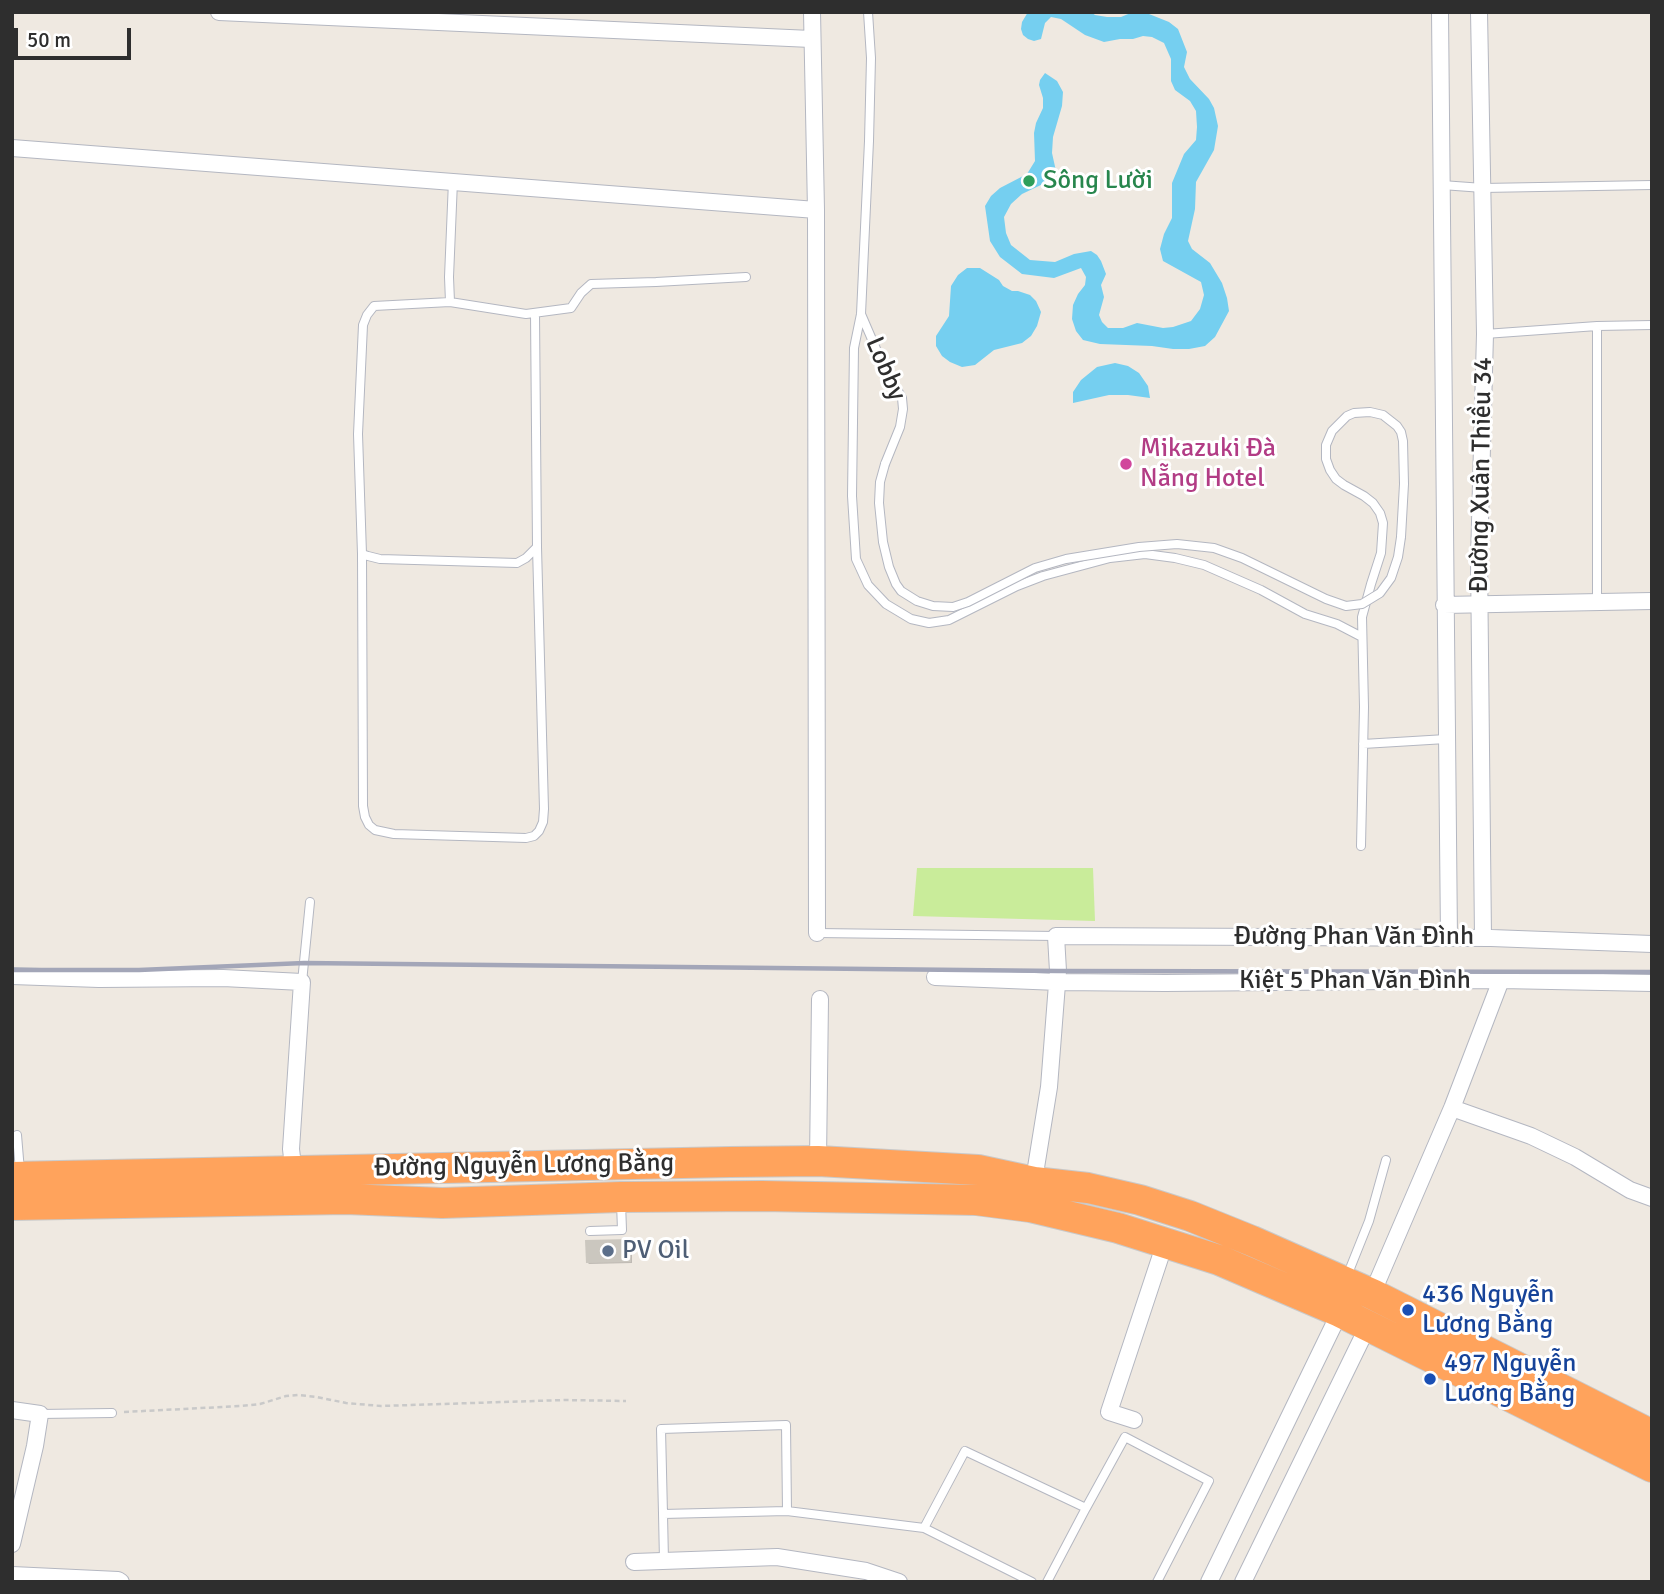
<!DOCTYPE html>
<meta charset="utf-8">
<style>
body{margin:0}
#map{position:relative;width:1664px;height:1594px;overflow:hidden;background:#efe9e1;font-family:Signika,sans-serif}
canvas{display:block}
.frame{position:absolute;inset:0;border:14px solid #2e2e2e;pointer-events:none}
.scale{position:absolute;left:14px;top:28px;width:117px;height:32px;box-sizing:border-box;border:4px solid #2e2e2e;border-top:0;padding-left:9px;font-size:21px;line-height:24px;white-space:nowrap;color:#2e2e2e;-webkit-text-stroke:5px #fff;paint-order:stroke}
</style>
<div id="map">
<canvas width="1664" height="1594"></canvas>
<div class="frame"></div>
<div class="scale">50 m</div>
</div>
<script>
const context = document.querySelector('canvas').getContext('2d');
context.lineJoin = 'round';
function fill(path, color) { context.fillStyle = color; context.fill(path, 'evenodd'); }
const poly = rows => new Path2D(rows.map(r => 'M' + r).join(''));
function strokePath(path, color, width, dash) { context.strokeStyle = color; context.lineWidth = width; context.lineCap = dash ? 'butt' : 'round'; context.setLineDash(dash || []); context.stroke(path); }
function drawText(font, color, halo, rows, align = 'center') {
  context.font = font + ' Signika,sans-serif'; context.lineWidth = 6; context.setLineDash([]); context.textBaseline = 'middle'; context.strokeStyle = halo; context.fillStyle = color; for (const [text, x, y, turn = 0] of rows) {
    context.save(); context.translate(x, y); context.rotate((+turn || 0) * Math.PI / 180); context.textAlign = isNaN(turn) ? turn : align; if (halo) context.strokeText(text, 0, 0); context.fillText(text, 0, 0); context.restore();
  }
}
const pitch = poly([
 [917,868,1093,868,1095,921,913,916]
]);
const water = poly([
 [1028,12,1091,12,1095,15,1107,17,1121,17,1133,12,1149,14,1169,22,1178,29,1187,52,1184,67,1190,79,1209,99,1214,108,1218,126,1214,150,1196,182,1195,209,1188,241,1192,249,1210,263,1222,283,1227,298,1229,311,1215,337,1205,346,1189,349,1173,349,1152,346,1100,344,1083,340,1076,331,1072,319,1073,305,1078,294,1085,285,1086,277,1081,268,1054,278,1022,274,1000,257,990,241,985,206,991,196,1000,188,1027,174,1035,161,1034,133,1036,123,1043,108,1043,98,1039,85,1040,80,1045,73,1057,81,1063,92,1062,106,1053,137,1052,153,1056,171,1043,184,1022,194,1011,204,1004,217,1006,233,1011,245,1030,260,1055,262,1074,254,1091,251,1097,255,1101,261,1106,274,1101,285,1104,297,1099,315,1102,322,1108,328,1123,328,1137,323,1163,328,1173,327,1191,321,1200,309,1204,295,1201,282,1163,261,1160,249,1164,234,1172,218,1172,183,1184,154,1196,140,1197,127,1196,111,1190,101,1175,90,1171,81,1171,59,1164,43,1152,37,1143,36,1133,39,1120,39,1104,42,1085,35,1061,19,1051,17,1045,23,1041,39,1034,41,1028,39,1023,35,1021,29,1022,22],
 [967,268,980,268,999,280,1003,286,1012,291,1018,291,1030,295,1036,301,1041,312,1037,326,1031,336,1022,343,994,350,975,365,962,367,950,362,942,356,936,346,936,336,949,316,951,286,958,275],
 [1115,363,1128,366,1139,373,1148,386,1150,398,1128,395,1109,395,1073,403,1073,392,1081,380,1097,367]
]);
const shadow = poly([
 [630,1240,632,1242,632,1263,589,1264,587,1262]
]);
const building = poly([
 [631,1239,631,1262,586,1263,585,1240]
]);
const path = poly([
 [124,1412,241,1406,260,1404,286,1396,298,1395,317,1397,346,1403,381,1406,564,1400,626,1401]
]);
const lane = poly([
 [868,12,871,58,869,141,861,314,854,348,852,496,856,559,868,585,886,604,911,619,929,623,949,620,1017,586,1043,576,1110,558,1145,554,1175,558,1204,565,1261,590,1305,614,1337,624,1362,637],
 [453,181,449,277,450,302,526,314,571,308,581,293,591,284,656,282,746,277],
 [1442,185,1483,188,1652,185],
 [450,302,374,306,367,315,363,325,358,434,362,554,368,556,380,559,517,563,526,558,537,547,535,313],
 [861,314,883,365,902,398,903,409,900,427,885,464],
 [1485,334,1597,326,1652,325],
 [362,554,363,806,365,817,369,825,375,830,394,834,526,838,534,836,539,831,543,822,544,809,537,547],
 [1597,602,1597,326],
 [1363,744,1446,739],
 [1361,846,1364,707,1362,617,1371,584,1381,553,1383,523,1380,513,1373,503,1364,496,1344,485,1336,479,1330,470,1326,459,1326,445,1332,431,1347,416,1354,413,1370,412,1383,415,1397,426,1401,432,1403,441,1404,484,1401,537],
 [817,933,1056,936],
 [302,982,310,902],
 [17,1135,20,1171],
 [590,1231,622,1230,621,1203],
 [1347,1276,1369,1221,1386,1160],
 [40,1414,112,1413],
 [787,1511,663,1514,661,1429,786,1425,787,1511,924,1528,1032,1582],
 [663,1514,664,1561],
 [924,1528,965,1451,1086,1508,1125,1437,1209,1481,1157,1582],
 [1047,1582,1086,1508]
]);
const street = poly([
 [219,12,811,39],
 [812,12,816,210,817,933],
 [1440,12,1449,938],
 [1479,12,1485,334,1479,559,1483,938],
 [12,148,816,210],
 [1444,605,1652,601],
 [12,976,99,979,223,978,302,982,291,1149,294,1175],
 [935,977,1058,982,1165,983,1501,980,1652,983],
 [1452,1108,1531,1136,1575,1157,1630,1190,1652,1198],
 [818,1161,820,999],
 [1033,1186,1049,1087,1058,971,1056,936,1491,938,1652,944],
 [1372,1294,1452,1108,1501,980],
 [12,1410,40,1414,35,1446,12,1544],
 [1134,1420,1109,1412,1165,1243],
 [634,1562,777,1557,866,1571,899,1582],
 [12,1575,118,1580,121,1582],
 [1209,1582,1340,1312],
 [1243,1582,1368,1326]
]);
const highway = poly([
 [12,1177,730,1162,818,1161,978,1170,1034,1182,1088,1188,1140,1200,1190,1216,1252,1241,1372,1294,1652,1435],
 [12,1205,346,1199,442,1203,621,1197,762,1196,976,1200,1030,1207,1118,1228,1219,1260,1340,1312,1652,1467]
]);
const rail = poly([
 [12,970,139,970,304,963,1058,971,1652,972]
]);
const laneBridge = poly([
 [885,464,880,482,879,503,883,542,889,567,896,584,901,591,917,601,933,606,953,607,968,602,1035,568,1066,559,1139,547,1177,544,1214,548,1242,558,1326,599,1346,606,1362,604,1380,593,1391,578,1398,557,1401,537]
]);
const markers = [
 [1029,181,7,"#2e9e5b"],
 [1126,464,7,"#d1479c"],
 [608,1251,7,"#5c6f8a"],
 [1408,1310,7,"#1a4fb4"],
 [1430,1379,7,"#1a4fb4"]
];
const leisureNames = [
 ["Sông Lười",1043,181]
];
const streetNames = [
 ["Lobby",885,369,67],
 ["Đường Xuân Thiều 34",1482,475,-89],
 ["Đường Phan Văn Đình",1354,937],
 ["Kiệt 5 Phan Văn Đình",1355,981],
 ["Đường Nguyễn Lương Bằng",524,1166,-1]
];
const hotelNames = [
 ["Mikazuki Đà",1140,449],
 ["Nẵng Hotel",1140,479]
];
const serviceNames = [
 ["PV Oil",622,1251]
];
const transitNames = [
 ["436 Nguyễn",1422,1295],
 ["Lương Bằng",1422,1325],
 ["497 Nguyễn",1444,1364],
 ["Lương Bằng",1444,1394]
];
fill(pitch, '#c9ec9a');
fill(water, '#75cff0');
fill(shadow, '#0003');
fill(building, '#cbc7bf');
strokePath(lane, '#b4b7c1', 10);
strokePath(street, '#b4b7c1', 18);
strokePath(highway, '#c9c9c9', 32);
strokePath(path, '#c9c9c9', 2.5, [5, 3.5]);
strokePath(lane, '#fff', 8);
strokePath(street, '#fff', 16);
strokePath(highway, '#ffa35c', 30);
strokePath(rail, '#a3a6b8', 4.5);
strokePath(laneBridge, '#b4b7c1', 10, []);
strokePath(laneBridge, '#fff', 8);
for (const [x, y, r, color] of markers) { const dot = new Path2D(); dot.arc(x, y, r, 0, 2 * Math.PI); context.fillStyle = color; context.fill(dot); strokePath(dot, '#fff', 2.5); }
drawText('26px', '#27864d', '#fff', leisureNames, 'left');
drawText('26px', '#2e2e2e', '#fff', streetNames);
drawText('26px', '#b23c85', '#fff', hotelNames, 'left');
drawText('26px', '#4e5e75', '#fff', serviceNames, 'left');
drawText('26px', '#164399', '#fff', transitNames, 'left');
</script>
